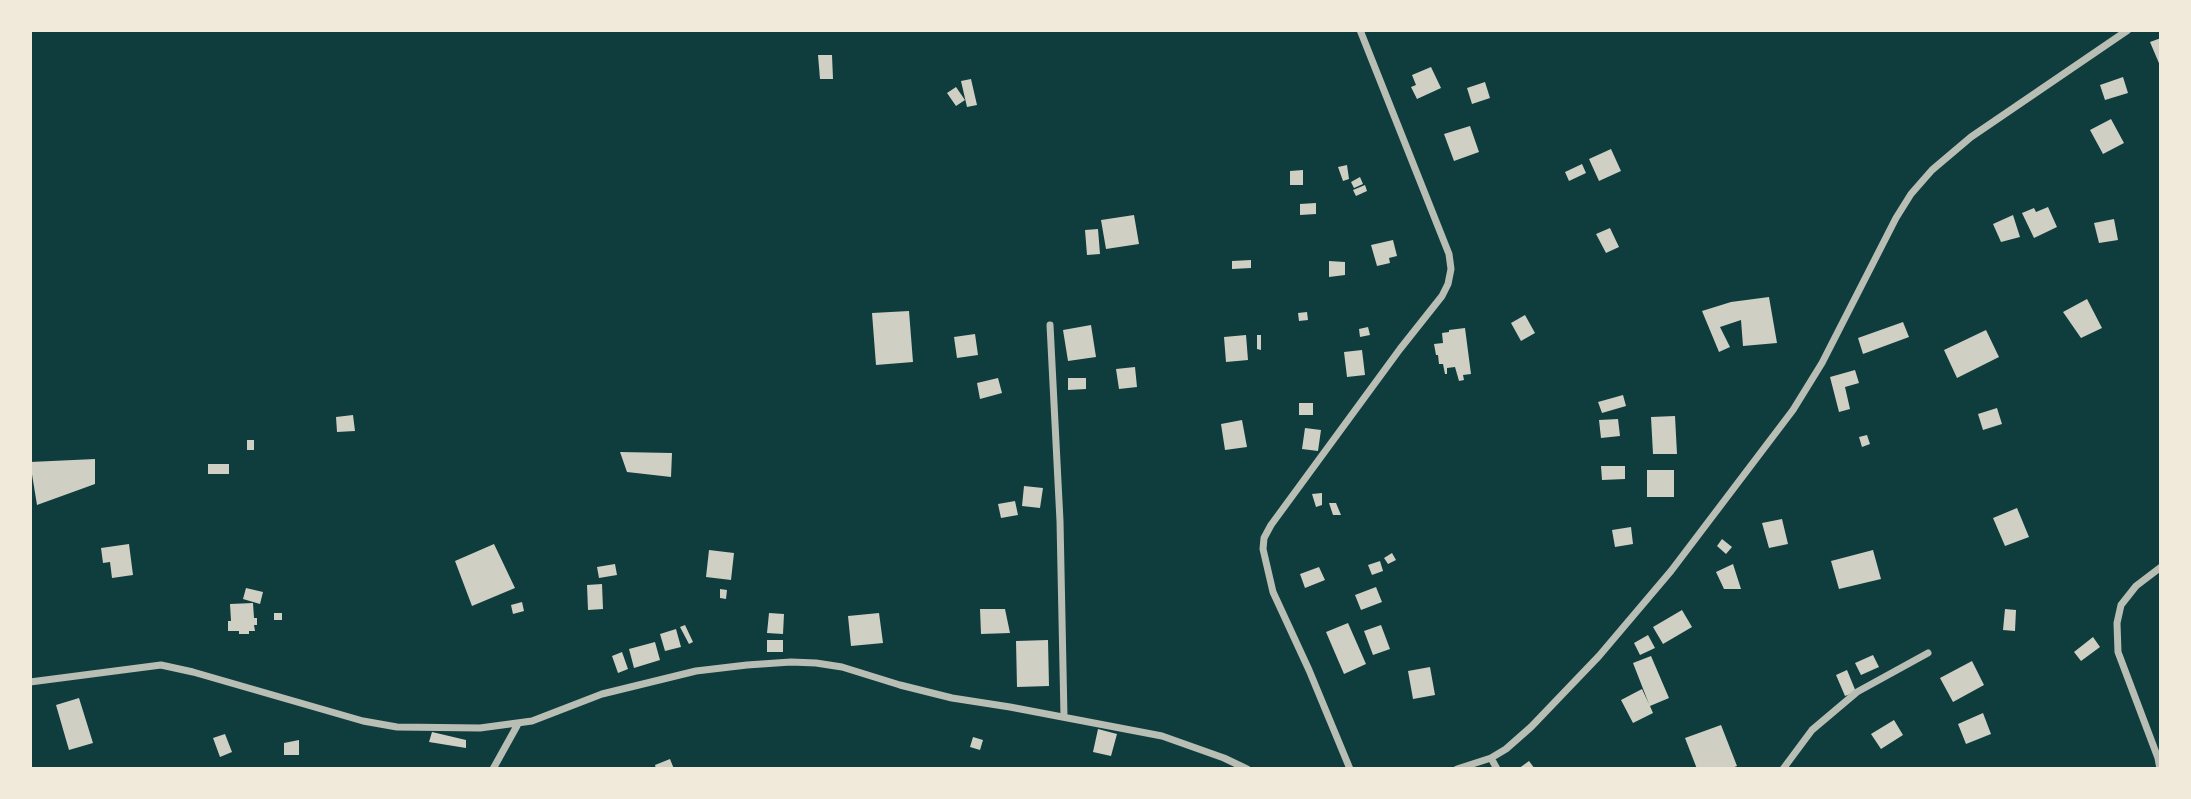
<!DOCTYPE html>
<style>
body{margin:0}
#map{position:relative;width:2191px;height:799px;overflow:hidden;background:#0f3d3e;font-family:Spectral,serif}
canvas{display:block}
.frame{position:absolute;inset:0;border:32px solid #f1e9da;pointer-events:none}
</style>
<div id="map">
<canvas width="2191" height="799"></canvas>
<div class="frame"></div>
</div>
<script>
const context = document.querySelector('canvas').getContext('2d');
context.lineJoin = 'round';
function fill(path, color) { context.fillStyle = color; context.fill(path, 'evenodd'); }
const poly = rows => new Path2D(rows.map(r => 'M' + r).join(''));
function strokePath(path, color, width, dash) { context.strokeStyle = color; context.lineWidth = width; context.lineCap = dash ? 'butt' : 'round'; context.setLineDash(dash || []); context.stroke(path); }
const building = poly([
 [2161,38,2161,68,2150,42],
 [818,55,832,55,833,79,820,79],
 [1431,67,1441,88,1417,99,1411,87,1416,85,1412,75],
 [2123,77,2128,93,2105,100,2100,85],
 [971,79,977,105,967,107,961,81],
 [1485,82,1490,98,1472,104,1467,88],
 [956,87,965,100,956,106,947,93],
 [2111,119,2124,143,2103,154,2090,130],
 [1470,126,1479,152,1454,161,1444,134],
 [1611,149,1621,171,1599,181,1589,159],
 [1582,164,1586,173,1569,181,1565,172],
 [1347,165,1349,179,1343,181,1338,167],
 [1303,170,1303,185,1290,185,1290,171],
 [1360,177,1363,184,1354,188,1351,182],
 [1365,185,1367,191,1356,196,1353,190],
 [1316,203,1316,214,1300,215,1300,204],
 [2048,207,2057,227,2034,238,2022,213,2034,208,2036,212],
 [1134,215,1139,244,1106,249,1101,220],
 [2013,215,2020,237,2001,242,1993,224],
 [2114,219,2118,240,2099,243,2094,223],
 [1610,228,1619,247,1606,253,1596,234],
 [1098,229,1100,254,1087,255,1085,230],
 [1393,240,1397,256,1389,258,1390,263,1377,266,1371,245],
 [1251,260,1251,268,1232,269,1232,261],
 [1329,261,1345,262,1345,275,1329,277],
 [1769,297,1777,343,1743,346,1741,320,1720,327,1730,347,1719,352,1702,311,1731,302],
 [2087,299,2102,328,2081,338,2063,312],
 [909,311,913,362,876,365,872,313],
 [1307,312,1308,320,1299,321,1298,313],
 [1525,315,1535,333,1521,341,1511,323],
 [1903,322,1909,337,1863,354,1858,338],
 [1091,325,1096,357,1068,361,1063,330],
 [1368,327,1370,335,1360,337,1359,329],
 [1465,328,1471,374,1463,375,1464,380,1459,381,1455,367,1447,368,1447,374,1445,374,1443,364,1439,364,1438,355,1436,355,1434,344,1443,343,1442,333,1449,332,1449,330],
 [1986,330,1999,357,1957,378,1944,350],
 [975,334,978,355,957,358,954,337],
 [1246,335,1248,360,1226,362,1224,337],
 [1257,335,1261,335,1261,350,1257,349],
 [1362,350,1365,375,1347,377,1344,352],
 [1135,367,1137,387,1119,389,1116,369],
 [1855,370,1859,383,1845,387,1850,409,1839,412,1830,377],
 [998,378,1002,393,980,399,977,383],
 [1068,378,1086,378,1086,389,1068,390],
 [1623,395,1626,406,1602,413,1598,402],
 [1299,403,1313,403,1313,415,1299,415],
 [1997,408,2002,424,1983,430,1978,414],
 [353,415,355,431,337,432,336,417],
 [1675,416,1677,454,1653,454,1651,417],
 [1618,419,1620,436,1601,438,1599,420],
 [1242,420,1247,447,1225,450,1221,424],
 [1305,428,1321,430,1318,451,1302,449],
 [1867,435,1870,444,1862,447,1859,437],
 [247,440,254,440,254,450,247,450],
 [620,452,672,453,671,477,627,472],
 [95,459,95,484,37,505,30,462],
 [208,464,229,464,229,474,208,474],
 [1601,466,1625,466,1625,479,1602,480],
 [1647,470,1674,470,1674,497,1647,497],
 [1024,486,1043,488,1040,508,1022,506],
 [1322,493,1322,505,1316,507,1312,494],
 [1015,501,1018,515,1001,518,998,504],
 [1329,503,1336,503,1341,515,1333,515],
 [2017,508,2029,537,2005,546,1993,518],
 [1782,519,1788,544,1769,548,1762,523],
 [1631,527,1633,544,1615,547,1612,530],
 [1722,539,1732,547,1726,554,1717,546],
 [129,544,133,575,112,578,110,562,103,563,101,548],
 [494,544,515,588,472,606,455,561],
 [709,550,734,553,731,580,706,577],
 [1873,550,1881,579,1839,589,1831,561],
 [1392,553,1396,560,1388,564,1384,558],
 [1380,561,1383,571,1372,575,1368,565],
 [615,564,617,575,599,578,597,567],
 [1733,564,1741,589,1724,589,1716,572],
 [1319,567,1325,580,1305,588,1300,574],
 [602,584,603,609,588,610,587,585],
 [1376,587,1382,602,1361,610,1355,595],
 [246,588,263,592,260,604,243,599],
 [720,589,727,590,726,599,720,598],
 [522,602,524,611,513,614,511,605],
 [253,603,254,618,257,618,257,625,254,625,255,631,249,631,249,634,239,634,239,631,228,631,228,621,231,621,230,604],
 [980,609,1005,609,1010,633,981,634],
 [2005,609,2016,610,2015,631,2003,630],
 [1682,610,1692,627,1663,644,1653,627],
 [274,613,282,613,282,620,274,620],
 [769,613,784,614,783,634,767,633],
 [879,613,883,643,851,646,848,616],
 [1348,623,1366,664,1344,674,1326,632],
 [685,625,693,642,689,644,680,627],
 [1381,625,1390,649,1373,655,1364,631],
 [676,629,681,647,665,651,660,634],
 [1648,635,1655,648,1640,655,1634,643],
 [2093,637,2100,647,2081,661,2074,652],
 [767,640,783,640,783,652,767,652],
 [1048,640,1049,686,1017,687,1016,641],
 [655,642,660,660,634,668,629,649],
 [622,652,628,669,618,673,612,656],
 [1873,655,1879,667,1861,675,1855,663],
 [1651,656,1669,698,1650,706,1653,713,1633,723,1621,700,1642,689,1649,704,1633,663],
 [1972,661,1984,685,1953,702,1940,678],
 [1430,667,1435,695,1413,699,1408,671],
 [1847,670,1856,692,1845,696,1836,675],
 [79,698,93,743,69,750,56,705],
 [1983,713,1991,734,1966,744,1958,724],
 [1894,720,1903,735,1881,749,1871,734],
 [1721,725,1737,766,1729,769,1697,769,1685,738],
 [1098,729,1117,734,1111,756,1093,752],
 [432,732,466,740,466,748,429,742],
 [225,734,232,752,220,757,213,738],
 [973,737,983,740,980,750,970,747],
 [299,740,299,755,284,755,284,743],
 [670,759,674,769,656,769,655,765],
 [1529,761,1535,769,1518,769]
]);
const minor = poly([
 [1050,325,1060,521,1064,717],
 [30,682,161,665,193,672,363,721,397,727,480,728,532,721,602,694,696,671,747,665,791,662,816,663,842,667,900,685,952,698,1010,707,1162,736,1224,758,1247,769],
 [1491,758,1497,769],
 [493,769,518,724],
 [1350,769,1309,670,1273,592,1263,549,1264,538,1271,525,1400,349,1442,296,1448,284,1451,269,1449,254,1360,30],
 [1457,769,1491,758,1506,749,1531,727,1599,656,1671,571,1793,410,1822,363,1896,218,1911,194,1932,170,1971,137,2128,30],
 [1783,769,1812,730,1857,692,1928,653],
 [2160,769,2158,758,2118,652,2117,623,2121,605,2136,586,2161,567]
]);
fill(building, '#cfcfc3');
strokePath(minor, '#b8beb3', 7);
</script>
